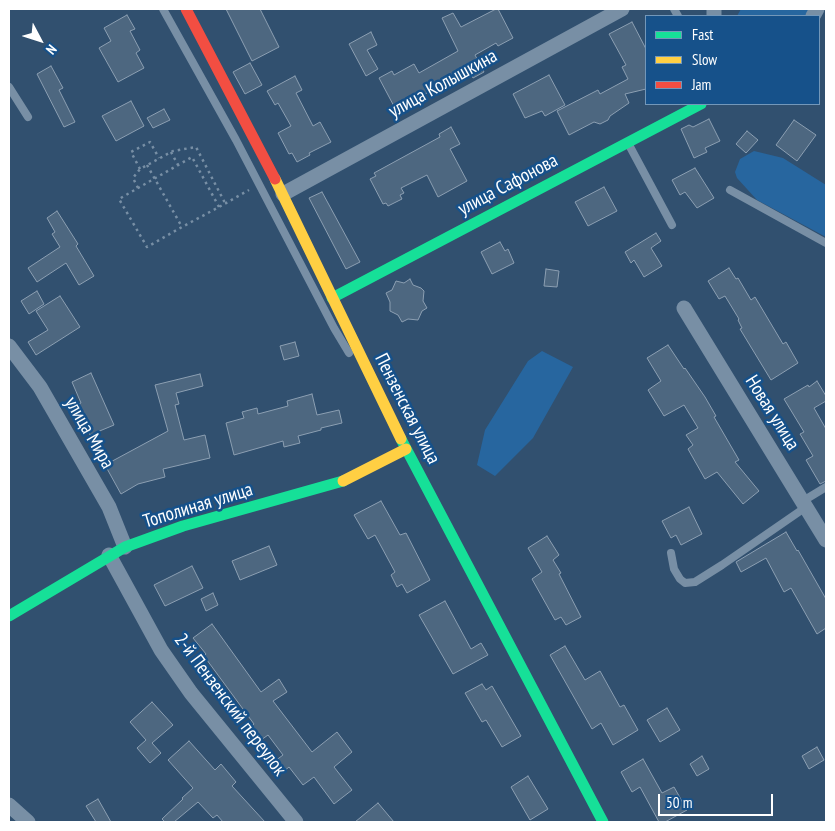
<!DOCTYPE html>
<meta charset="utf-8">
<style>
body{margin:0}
#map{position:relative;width:835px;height:831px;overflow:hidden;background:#31506f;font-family:"PT Sans Narrow",sans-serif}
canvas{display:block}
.frame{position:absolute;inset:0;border:10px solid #fff;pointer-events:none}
.legend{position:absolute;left:645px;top:15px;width:175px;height:90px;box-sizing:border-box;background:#16518a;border:1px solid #7397b9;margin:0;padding:6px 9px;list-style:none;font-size:15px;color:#fff}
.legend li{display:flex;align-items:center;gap:10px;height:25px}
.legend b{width:25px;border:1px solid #7397b9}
.north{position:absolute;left:15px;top:15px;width:50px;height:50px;-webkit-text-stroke:4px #16518a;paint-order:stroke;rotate:130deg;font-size:14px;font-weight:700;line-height:20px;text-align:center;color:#fff}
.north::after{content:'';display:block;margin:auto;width:18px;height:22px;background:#fff;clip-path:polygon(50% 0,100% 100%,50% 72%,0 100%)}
.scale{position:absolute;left:658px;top:794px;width:115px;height:22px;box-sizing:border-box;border:2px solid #fff;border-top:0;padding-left:6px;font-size:15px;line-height:18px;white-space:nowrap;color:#fff;-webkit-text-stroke:4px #16518a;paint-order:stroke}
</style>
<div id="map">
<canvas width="835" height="831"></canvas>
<div class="frame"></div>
<ul class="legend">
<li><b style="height:6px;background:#16e098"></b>Fast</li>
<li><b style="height:6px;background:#ffcf43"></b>Slow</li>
<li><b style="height:6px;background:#f24e42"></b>Jam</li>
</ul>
<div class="north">N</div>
<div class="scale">50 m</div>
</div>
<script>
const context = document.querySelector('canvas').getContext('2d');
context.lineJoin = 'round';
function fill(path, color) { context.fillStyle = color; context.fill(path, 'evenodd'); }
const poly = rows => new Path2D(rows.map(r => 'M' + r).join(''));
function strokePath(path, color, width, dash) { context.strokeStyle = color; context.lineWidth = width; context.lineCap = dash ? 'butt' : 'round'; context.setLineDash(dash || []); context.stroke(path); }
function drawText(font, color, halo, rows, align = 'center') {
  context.font = font + ' "PT Sans Narrow",sans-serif'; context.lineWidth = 5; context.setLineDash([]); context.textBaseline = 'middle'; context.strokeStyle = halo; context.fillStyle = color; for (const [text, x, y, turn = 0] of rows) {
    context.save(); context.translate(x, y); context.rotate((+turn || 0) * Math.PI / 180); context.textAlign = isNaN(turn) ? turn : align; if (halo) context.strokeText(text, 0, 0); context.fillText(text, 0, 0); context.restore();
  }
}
const green = poly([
 [741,9,809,9,805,16,737,16],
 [754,151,783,158,826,185,826,237,757,200,737,178,735,172,740,159],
 [542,351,573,367,533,438,495,476,477,465,485,430,528,361]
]);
const building = poly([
 [226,9,260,9,279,47,252,61,226,9],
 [496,9,498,9,513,38,498,46,496,43,475,55,484,72,473,78,468,68,444,81,445,83,396,110,379,78,392,71,394,75,414,64,419,73,458,51,442,18,453,13,461,27,496,9],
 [127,15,135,29,130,31,140,50,136,53,144,68,118,82,99,48,111,41,104,28,127,15],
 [632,22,646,49,646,89,625,94,629,103,610,116,608,120,600,124,594,122,569,135,557,111,598,90,600,94,628,79,622,67,626,65,609,34,632,22],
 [371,32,377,45,367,50,378,69,366,76,349,44,371,32],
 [250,63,262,85,245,94,233,72,250,63],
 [51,66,63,88,59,90,75,122,64,127,37,74,51,66],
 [549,75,565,105,545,116,542,111,525,118,513,94,549,75],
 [295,76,302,90,296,93,313,126,320,122,331,142,309,153,310,155,297,162,292,153,289,154,278,133,291,126,278,103,275,105,267,91,295,76],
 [131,101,144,126,116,141,102,116,131,101],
 [164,109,170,120,153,128,147,118,164,109],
 [709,119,720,141,705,148,707,152,694,158,681,129,689,125,693,127,709,119],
 [794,120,816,135,797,161,776,145,794,120],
 [451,127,460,144,450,149,467,181,438,197,427,175,401,188,404,193,400,195,402,199,388,206,386,203,383,204,370,179,376,176,374,173,440,137,439,134,451,127],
 [747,131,758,140,746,153,736,144,747,131],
 [695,168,714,198,697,208,685,192,680,195,672,180,695,168],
 [604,187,617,211,588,226,575,202,604,187],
 [322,192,360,262,346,269,309,198,322,192],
 [57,211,78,244,76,246,94,276,79,285,66,263,37,282,28,268,60,247,52,234,55,232,47,218,57,211],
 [656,233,661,241,651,248,662,266,644,277,634,260,631,263,625,252,656,233],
 [500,242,505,251,508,249,514,263,492,274,481,252,500,242],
 [729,268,736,279,738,278,751,300,755,297,783,344,786,342,798,363,771,380,740,329,742,328,738,320,739,319,725,296,719,299,708,281,729,268],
 [546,269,559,271,557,287,544,286,546,269],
 [410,279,413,285,421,288,424,291,423,301,427,308,422,311,418,320,408,319,402,322,398,315,390,311,390,302,386,293,392,290,396,281,404,283,410,279],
 [37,291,44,304,29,314,21,301,37,291],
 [60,296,80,327,36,355,28,342,48,330,36,311,60,296],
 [295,342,299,356,284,360,280,346,295,342],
 [668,345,684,369,685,368,705,397,716,416,714,417,739,460,735,462,759,491,743,504,717,472,705,479,688,449,693,445,686,435,698,428,684,405,664,416,648,390,661,381,647,358,668,345],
 [91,373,114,425,90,435,77,405,81,403,72,382,91,373],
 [200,374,203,386,176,393,179,404,175,405,184,440,205,435,210,458,163,469,165,477,138,484,121,494,105,465,168,431,155,385,200,374],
 [817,381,826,396,826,401,814,408,826,429,826,481,820,484,806,460,813,456,800,434,804,432,784,399,808,385,809,387,817,381],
 [312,394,317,415,339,410,342,423,321,428,321,430,298,436,300,443,284,447,283,441,234,455,226,423,244,418,242,412,257,408,258,414,288,406,287,401,312,394],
 [381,501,400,535,406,533,430,580,407,593,402,584,397,587,391,575,395,572,375,535,368,539,354,515,381,501],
 [689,507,702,534,681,545,676,535,671,538,662,521,689,507],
 [786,532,797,551,798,550,826,599,826,628,817,634,791,588,784,592,766,558,741,572,736,562,786,532],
 [547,536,559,555,553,560,561,573,559,574,581,617,566,625,561,617,555,620,532,579,542,572,528,548,547,536],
 [269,546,277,565,240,580,232,561,269,546],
 [192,566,203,588,165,606,154,585,192,566],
 [213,593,218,605,206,611,201,599,213,593],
 [445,601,471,649,481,643,488,655,453,674,419,615,445,601],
 [212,624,261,692,279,679,287,692,273,701,312,752,337,732,352,752,334,767,352,790,334,804,314,777,303,785,289,767,283,772,275,761,283,755,268,735,257,743,247,730,254,724,204,656,206,654,193,638,212,624],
 [565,646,585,680,600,671,620,707,624,705,638,730,613,745,601,723,592,729,550,655,565,646],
 [482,684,486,690,492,686,521,736,502,747,486,720,482,722,465,693,482,684],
 [152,702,173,725,152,743,161,753,150,763,137,748,146,740,130,722,152,702],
 [667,708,680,730,660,742,647,720,667,708],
 [189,741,215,770,221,764,236,782,232,786,265,822,223,822,217,815,213,818,198,802,174,822,165,822,162,819,183,799,182,798,193,788,168,760,189,741],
 [817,747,824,760,809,769,802,756,817,747],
 [702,756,709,769,697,776,690,764,702,756],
 [643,759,662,793,674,787,687,810,665,822,659,822,640,787,632,792,621,772,643,759],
 [528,776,548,809,530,820,511,787,528,776],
 [98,799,111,822,96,822,86,806,98,799],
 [378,803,394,822,355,822,378,803]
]);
const path = poly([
 [171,152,178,165],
 [147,165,182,227],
 [140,169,131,152,150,142,159,158],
 [138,188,133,178,140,169,173,151,196,147,225,203],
 [219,207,192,157,119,199,147,247,182,227,219,207,249,190]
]);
const lane = poly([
 [163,9,236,140,334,328,349,353],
 [674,9,678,16],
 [9,87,28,117],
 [628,143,672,225],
 [730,190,826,243],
 [803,501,826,487],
 [671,553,674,569,680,579,685,583,695,582,722,565,806,507]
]);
const street = poly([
 [714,16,714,9],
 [813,16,817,9],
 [283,194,622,9],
 [684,308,826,540],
 [9,346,40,387,109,507,125,547],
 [109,555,161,650,191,693,296,822],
 [9,805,28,822]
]);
const fast = poly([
 [332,298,701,104],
 [401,439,603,822],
 [9,616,125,547,183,526,343,481]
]);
const slow = poly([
 [275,179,401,439],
 [343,481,406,449]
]);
const jam = poly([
 [186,9,275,179]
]);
const streetNames = [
 ["улица Колышкина",443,84,-29],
 ["улица Сафонова",508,185,-28],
 ["Пензенская улица",407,409,63],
 ["Новая улица",772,413,58],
 ["улица Мира",89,433,60],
 ["Тополиная улица",198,506,-17],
 ["2-й Пензенский переулок",230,705,53]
];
fill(green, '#27669f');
fill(building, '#4d6780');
strokePath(building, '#8c9fb2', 1);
strokePath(path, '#788fa5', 2.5, [2.5, 4]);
strokePath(lane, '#788fa5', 8);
strokePath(street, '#788fa5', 15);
strokePath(fast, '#16e098', 11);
strokePath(slow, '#ffcf43', 11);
strokePath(jam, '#f24e42', 11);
drawText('19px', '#fff', '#16518a', streetNames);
</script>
